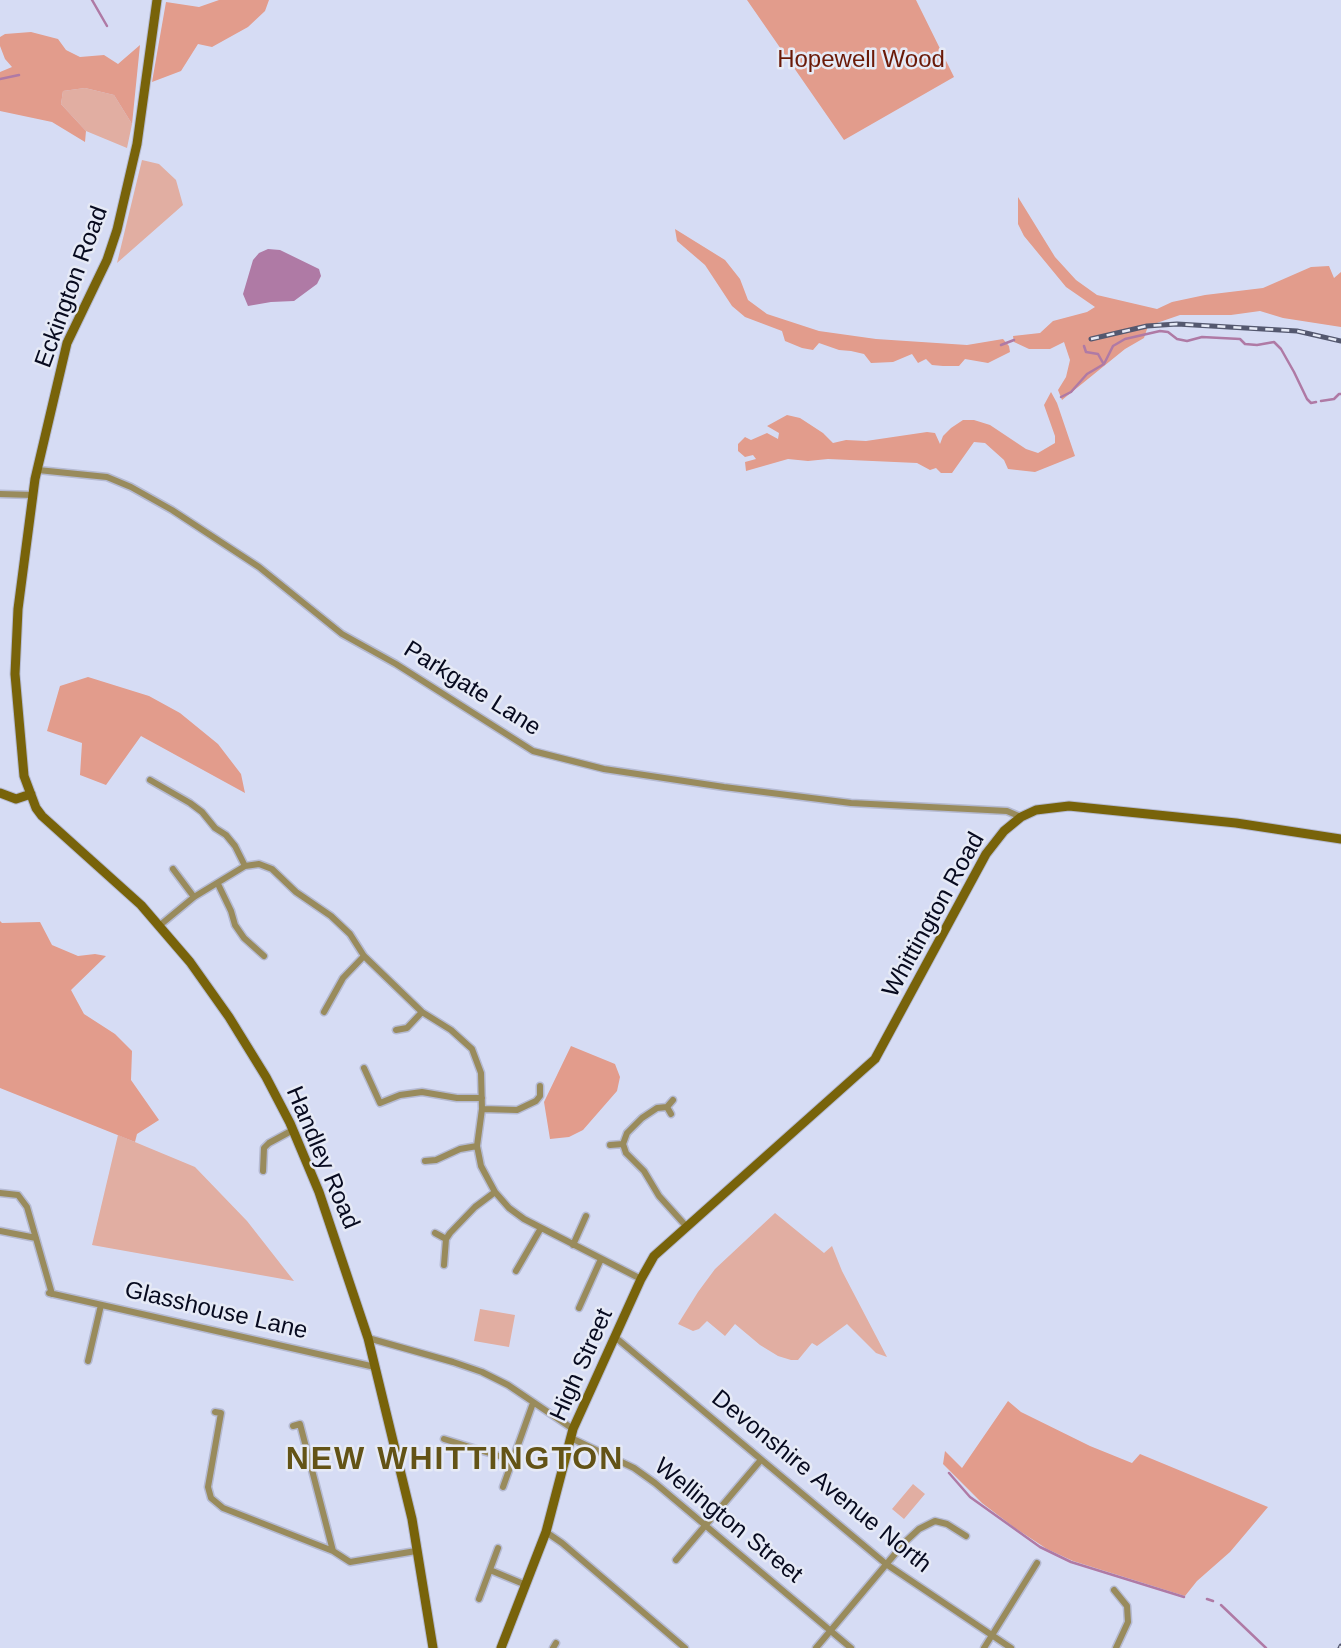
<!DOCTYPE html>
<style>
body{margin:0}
canvas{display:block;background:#d6dcf4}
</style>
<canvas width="1341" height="1648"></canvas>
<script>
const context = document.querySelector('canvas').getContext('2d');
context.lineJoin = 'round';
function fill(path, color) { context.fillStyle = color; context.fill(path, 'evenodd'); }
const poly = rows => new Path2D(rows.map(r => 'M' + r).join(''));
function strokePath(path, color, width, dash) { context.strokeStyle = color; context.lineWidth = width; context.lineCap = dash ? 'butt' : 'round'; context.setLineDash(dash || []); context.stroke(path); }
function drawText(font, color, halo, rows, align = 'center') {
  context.font = font + ' Helvetica,sans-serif'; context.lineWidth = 5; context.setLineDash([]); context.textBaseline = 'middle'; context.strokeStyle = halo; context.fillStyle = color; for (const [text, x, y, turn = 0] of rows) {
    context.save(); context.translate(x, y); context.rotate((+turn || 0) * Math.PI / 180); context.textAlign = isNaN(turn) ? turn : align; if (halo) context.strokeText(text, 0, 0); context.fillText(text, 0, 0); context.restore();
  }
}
const green = poly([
 [85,88,114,95,132,124,127,148,86,131,61,104,63,91],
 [142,160,159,164,176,180,183,205,117,263],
 [118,1135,195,1167,247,1221,294,1281,92,1245],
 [775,1213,824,1253,832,1246,842,1271,887,1357,876,1353,847,1324,817,1346,812,1343,798,1360,791,1360,778,1356,760,1345,735,1324,725,1336,707,1321,699,1329,693,1331,678,1324,698,1292,715,1269],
 [480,1309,515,1315,509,1347,474,1341],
 [913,1484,925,1494,904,1519,892,1509]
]);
const forest = poly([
 [219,0,269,0,265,11,248,27,212,47,198,44,181,71,152,82,166,2,199,7],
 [747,0,916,0,954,77,844,140],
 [31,32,58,39,66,50,80,57,104,55,118,64,140,45,132,124,114,95,85,88,63,91,61,104,86,131,85,142,52,122,0,111,0,72,12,67,5,59,0,46,0,37,5,34],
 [1018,197,1055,257,1076,280,1097,295,1157,309,1172,302,1205,295,1263,288,1311,267,1329,266,1334,278,1341,272,1341,327,1283,318,1260,311,1231,315,1180,315,1148,326,1144,338,1125,349,1062,400,1058,390,1066,377,1070,360,1064,342,1050,349,1029,349,1014,342,1013,336,1040,333,1053,321,1087,312,1095,307,1066,287,1024,236,1018,224],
 [675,229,725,260,740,279,748,300,767,314,819,331,876,339,967,345,1003,339,1009,346,1010,352,988,363,965,359,959,366,943,366,932,365,926,359,918,363,912,354,893,362,871,363,864,354,851,351,839,350,819,343,813,350,802,348,785,341,782,331,745,317,732,306,705,265,677,241],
 [1051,392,1057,403,1075,456,1035,472,1008,469,1004,460,985,443,974,442,952,473,941,473,936,468,930,470,917,463,828,459,808,461,788,459,746,471,745,462,756,459,753,455,745,457,738,451,738,444,745,437,751,440,767,433,778,439,779,433,767,426,787,415,800,418,823,433,833,443,846,440,866,441,927,432,935,433,940,444,943,436,951,428,963,420,974,420,990,425,1026,449,1038,453,1055,443,1055,436,1044,405],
 [88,677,149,696,180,713,218,744,241,774,245,793,141,736,106,785,80,775,82,743,47,731,60,686],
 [0,921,2,923,40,922,52,945,78,956,95,954,106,956,71,990,84,1014,115,1034,132,1051,131,1080,159,1120,137,1134,135,1142,0,1088],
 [571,1046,615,1064,620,1077,617,1091,583,1130,569,1137,550,1139,544,1102],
 [1008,1401,1021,1412,1090,1446,1132,1463,1140,1454,1268,1507,1230,1552,1197,1581,1185,1596,1073,1561,1047,1549,1015,1528,982,1503,943,1464,945,1451,962,1468]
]);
const water = poly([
 [268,249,280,250,319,269,321,276,317,284,294,301,271,302,248,306,243,294,253,260,259,253]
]);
const stream = poly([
 [92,0,107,26],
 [0,79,19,75],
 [1001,345,1014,340],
 [1084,346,1086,352,1098,354,1103,363],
 [1061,397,1071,392,1087,374,1104,364,1113,346,1125,339,1160,331,1168,332,1177,339,1187,341,1202,337,1240,339,1245,344,1257,345,1274,342,1281,349,1294,372,1307,399,1311,403,1316,402],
 [1321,401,1334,399,1339,394,1341,394],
 [949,1473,970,1497,1040,1547,1071,1562,1184,1597],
 [1207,1599,1213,1601],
 [1221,1605,1266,1648]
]);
const street = poly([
 [38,470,107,477,131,487,172,510,259,567,342,634,396,664,533,751,604,769,724,787,851,803,1007,811,1021,817],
 [0,494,33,495],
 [150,780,190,803,202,812,215,828,226,835,235,846,245,866],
 [173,869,194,897],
 [218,884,231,911,235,925,244,938,264,956],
 [159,926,194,897,245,866,259,864,272,869,296,892,331,916,350,934,364,956,422,1012,451,1030,472,1049,481,1073,482,1109,477,1146,481,1166,495,1192,509,1208,524,1219,641,1279],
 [324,1012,343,978,364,956],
 [396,1030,407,1028,422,1012],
 [364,1068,380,1103,400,1095,422,1092,457,1098,482,1098],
 [667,1107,657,1108,642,1118,627,1133,623,1144,626,1153,644,1171,659,1196,686,1226],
 [482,1109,517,1110,536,1101,540,1096,540,1086],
 [671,1114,667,1107,673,1100],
 [610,1145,623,1144],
 [425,1161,436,1160,460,1149,477,1146],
 [263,1171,264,1148,269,1143,293,1130],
 [0,1193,18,1195,27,1207,52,1294],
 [0,1231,36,1238],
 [435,1233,446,1239],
 [573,1245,586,1216],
 [444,1265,446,1239,450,1233,475,1207,495,1192],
 [516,1271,541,1228],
 [49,1293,375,1367],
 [579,1308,601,1259],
 [615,1337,886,1564,1011,1648],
 [368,1338,453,1362,482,1372,508,1385,573,1429],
 [88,1361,101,1305],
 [215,1412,221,1413,208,1487,211,1498,223,1508,333,1551,350,1562,416,1551],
 [293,1426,300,1424,333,1551],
 [571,1438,634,1468,655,1483,851,1648],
 [444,1439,512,1460],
 [503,1487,533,1403],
 [546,1532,562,1543,685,1648],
 [676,1560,760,1461],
 [490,1570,526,1585],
 [1114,1590,1127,1606,1128,1622,1116,1648],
 [479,1599,498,1548],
 [553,1648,556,1643],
 [816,1648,905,1542,919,1529,935,1521,947,1524,966,1536],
 [984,1648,1037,1563]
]);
const secondary = poly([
 [157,0,137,144,117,230,107,260,67,343,35,479,18,609,15,674,24,776,36,808,42,816,141,905,190,962,229,1017,266,1077,290,1123,319,1192,368,1338,412,1519,433,1648],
 [0,793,16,799,31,794],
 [501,1648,546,1532,573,1429,641,1279,654,1256,875,1059,986,854,1004,831,1021,817,1036,810,1069,806,1236,823,1341,839]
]);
const rail = poly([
 [1091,339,1147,326,1177,324,1297,331,1341,341],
 [1340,1648,1341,1646]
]);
const parkNames = [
 ["Hopewell Wood",861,60]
];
const streetNames = [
 ["Eckington Road",72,287,-70],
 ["Parkgate Lane",472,689,32],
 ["Whittington Road",934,915,-61],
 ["Handley Road",322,1158,67],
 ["Glasshouse Lane",216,1311,13],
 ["High Street",582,1365,-66],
 ["Devonshire Avenue North",821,1482,39],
 ["Wellington Street",728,1521,39]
];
const districtNames = [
 ["NEW WHITTINGTON",455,1460]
];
fill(green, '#e1aea2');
fill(forest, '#e29c8c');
fill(water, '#af7aa5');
strokePath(stream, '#af7aa5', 2.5);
strokePath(street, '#b5bad2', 9);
strokePath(secondary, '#b5bad2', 11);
strokePath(street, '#998b5c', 6);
strokePath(secondary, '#78630a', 9);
strokePath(rail, '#54586f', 5);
strokePath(rail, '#e6eaf6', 2.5, [8]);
drawText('24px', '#6a1907', '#e6eaf6', parkNames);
drawText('24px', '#070a1f', '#e6eaf6', streetNames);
context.letterSpacing = '2px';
drawText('bold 32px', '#635316', '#e6eaf6', districtNames);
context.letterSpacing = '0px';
</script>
